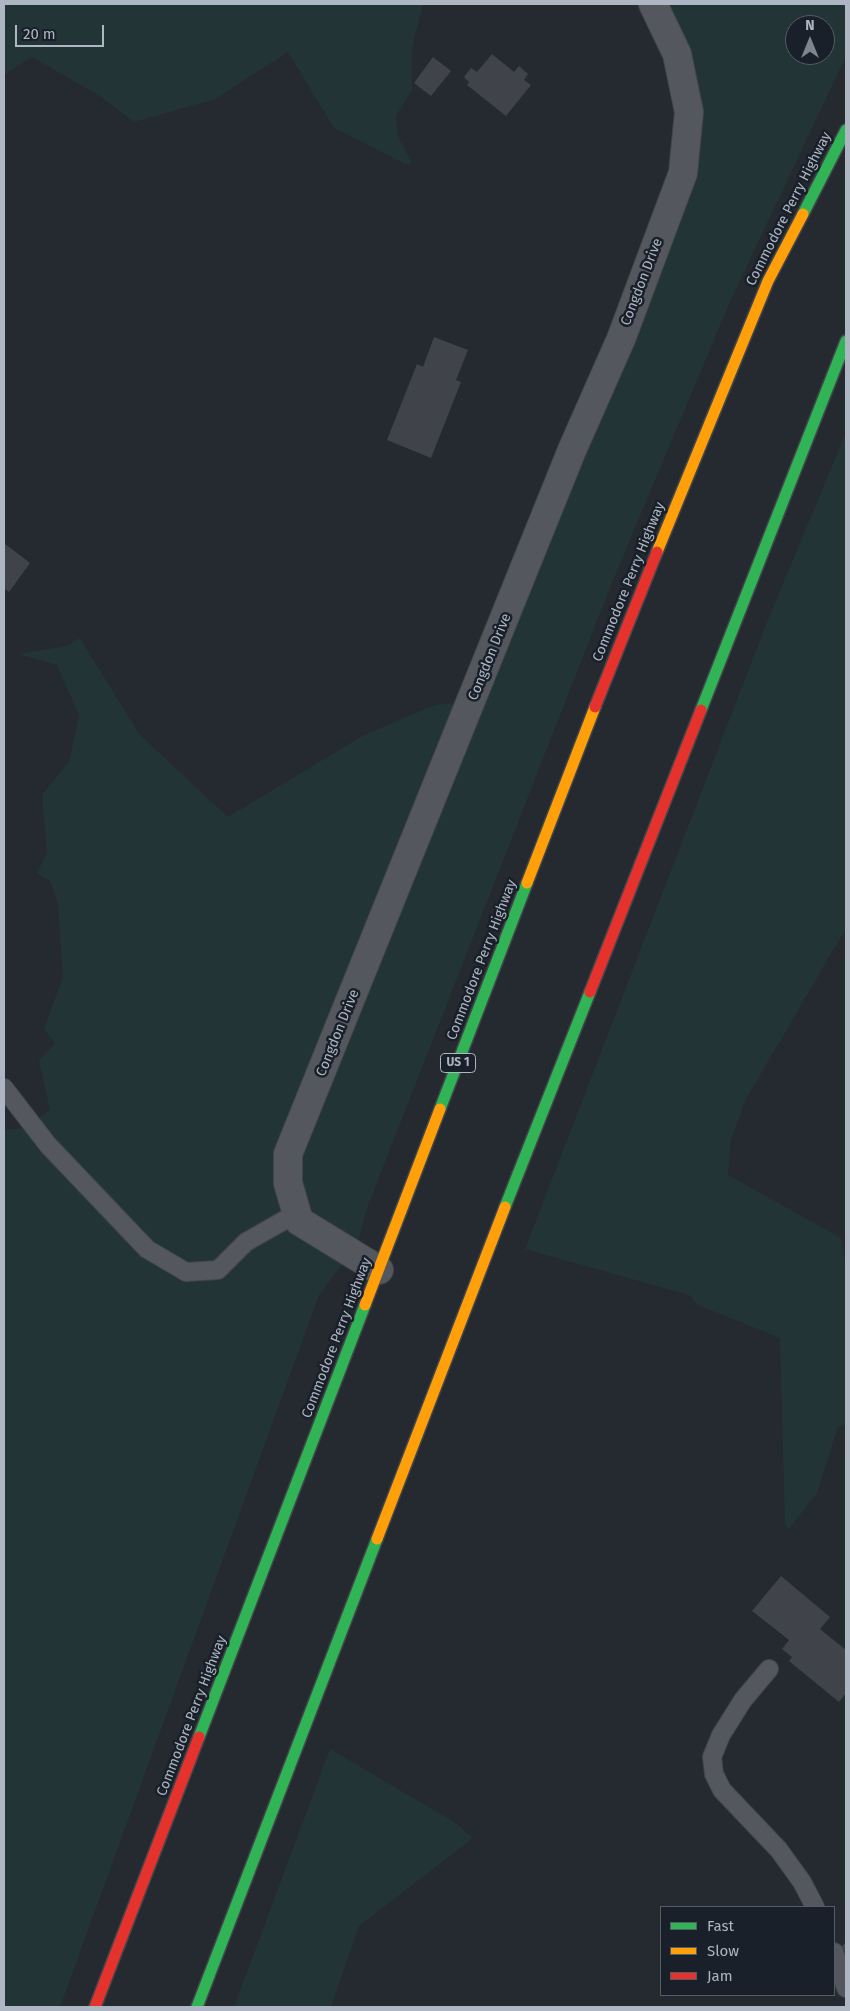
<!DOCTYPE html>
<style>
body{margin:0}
#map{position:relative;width:850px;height:2011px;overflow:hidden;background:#252a30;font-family:"Fira Sans",sans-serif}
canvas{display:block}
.frame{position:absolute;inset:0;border:5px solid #adb6c2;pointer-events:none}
.legend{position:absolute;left:660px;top:1906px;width:175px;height:90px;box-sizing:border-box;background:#19202a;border:1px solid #545c67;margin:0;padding:6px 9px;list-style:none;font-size:15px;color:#adb6c2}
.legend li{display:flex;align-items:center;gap:10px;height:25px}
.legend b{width:25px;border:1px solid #545c67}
.north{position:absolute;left:785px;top:15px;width:50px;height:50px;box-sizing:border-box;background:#19202a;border:1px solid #545c67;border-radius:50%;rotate:0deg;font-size:14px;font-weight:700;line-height:20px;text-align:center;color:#adb6c2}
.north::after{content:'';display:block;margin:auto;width:18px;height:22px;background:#7d858f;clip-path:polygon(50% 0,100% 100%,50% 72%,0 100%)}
.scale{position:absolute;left:15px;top:25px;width:89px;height:22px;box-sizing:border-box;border:2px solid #adb6c2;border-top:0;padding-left:6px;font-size:15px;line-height:18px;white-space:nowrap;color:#adb6c2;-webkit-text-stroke:4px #19202a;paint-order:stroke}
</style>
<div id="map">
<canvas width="850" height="2011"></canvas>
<div class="frame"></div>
<ul class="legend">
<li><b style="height:6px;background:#30b455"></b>Fast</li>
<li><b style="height:6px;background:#ff9f0a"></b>Slow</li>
<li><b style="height:6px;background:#e5322d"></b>Jam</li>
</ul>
<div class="north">N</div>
<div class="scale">20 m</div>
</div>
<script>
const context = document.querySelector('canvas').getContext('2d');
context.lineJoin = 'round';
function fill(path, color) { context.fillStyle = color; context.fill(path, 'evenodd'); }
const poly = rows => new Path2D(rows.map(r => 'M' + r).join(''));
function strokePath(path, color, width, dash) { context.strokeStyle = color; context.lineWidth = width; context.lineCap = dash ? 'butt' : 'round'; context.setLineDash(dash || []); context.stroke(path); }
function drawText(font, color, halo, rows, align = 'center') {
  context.font = font + ' "Fira Sans",sans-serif'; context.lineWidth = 5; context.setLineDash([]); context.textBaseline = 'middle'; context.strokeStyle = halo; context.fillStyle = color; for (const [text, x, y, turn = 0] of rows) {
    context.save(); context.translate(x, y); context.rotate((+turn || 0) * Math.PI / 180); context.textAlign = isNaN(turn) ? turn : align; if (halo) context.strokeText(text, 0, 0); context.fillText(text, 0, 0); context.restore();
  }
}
const green = poly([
 [4,4,423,4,412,48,412,90,396,116,398,137,412,163,405,164,334,128,288,52,215,99,134,122,100,96,32,57,4,75],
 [657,4,846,4,846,56,729,304,611,585,367,1208,357,1245,319,1295,60,2007,4,2007,4,1130,24,1128,50,1110,39,1061,55,1043,44,1029,63,977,58,904,50,881,37,873,47,853,43,807,43,793,69,762,79,715,57,665,18,654,67,646,80,638,139,734,228,817,364,735,435,705,466,702,685,164],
 [795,25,825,25,825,55,795,55],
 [846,433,846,928,745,1101,731,1140,728,1175,841,1238,846,1267,846,1423,838,1427,817,1493,789,1529,785,1525,780,1338,698,1305,689,1295,525,1249,767,622],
 [330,1749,454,1822,473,1838,359,1926,331,2007,234,2007]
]);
const building = poly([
 [492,54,514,72,519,66,528,74,524,80,531,85,506,116,467,85,469,82,464,77,471,68,477,72],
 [433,57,451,71,431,96,414,83],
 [434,337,468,350,456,380,461,382,431,458,387,440,417,364,423,367],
 [4,543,30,563,9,592,4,588],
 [781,1576,830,1617,820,1629,846,1650,846,1693,839,1702,789,1661,792,1657,782,1649,789,1640,752,1611],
 [846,1942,846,1953,841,1947]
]);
const lane = poly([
 [4,1088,48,1145,147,1249,186,1272,218,1270,246,1242,297,1213],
 [769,1669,743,1700,721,1735,712,1757,714,1774,722,1790,779,1850,802,1882,815,1907],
 [834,1952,846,1988]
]);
const street = poly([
 [379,1270,299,1221,288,1183,288,1154,572,450,621,339,683,173,689,112,677,54,653,4]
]);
const fast = poly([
 [803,214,846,130],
 [701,710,846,341],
 [440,1109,527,883],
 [505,1207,590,992],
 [199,1737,365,1305],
 [197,2007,377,1539]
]);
const slow = poly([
 [657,552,768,281,803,214],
 [527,883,595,707],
 [365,1305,440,1109],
 [377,1539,505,1207]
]);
const jam = poly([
 [595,707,657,552],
 [590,992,701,710],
 [95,2007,199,1737]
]);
const shields = [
 [458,1063,35]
];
const shieldNames = [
 ["US 1",458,1063]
];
const streetNames = [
 ["Commodore Perry Highway",789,209,-63],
 ["Congdon Drive",642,282,-69],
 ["Commodore Perry Highway",629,582,-68],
 ["Congdon Drive",490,657,-68],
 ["Commodore Perry Highway",482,960,-69],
 ["Congdon Drive",338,1033,-68],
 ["Commodore Perry Highway",337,1338,-69],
 ["Commodore Perry Highway",192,1716,-69]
];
fill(green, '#223436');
fill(building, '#40444a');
strokePath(lane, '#42464b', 20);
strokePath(street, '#42464b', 30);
strokePath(fast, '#41464b', 14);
strokePath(slow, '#41464b', 14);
strokePath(jam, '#41464b', 14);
strokePath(lane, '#54585e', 18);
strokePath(street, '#54585e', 28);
strokePath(fast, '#30b455', 11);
strokePath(slow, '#ff9f0a', 11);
strokePath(jam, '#e5322d', 11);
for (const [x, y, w] of shields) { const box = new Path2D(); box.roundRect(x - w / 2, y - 9.5, w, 19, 4); context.fillStyle = '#19202a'; context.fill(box); strokePath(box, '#adb6c2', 1); }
drawText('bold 12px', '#adb6c2', null, shieldNames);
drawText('14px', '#adb6c2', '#19202a', streetNames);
</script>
